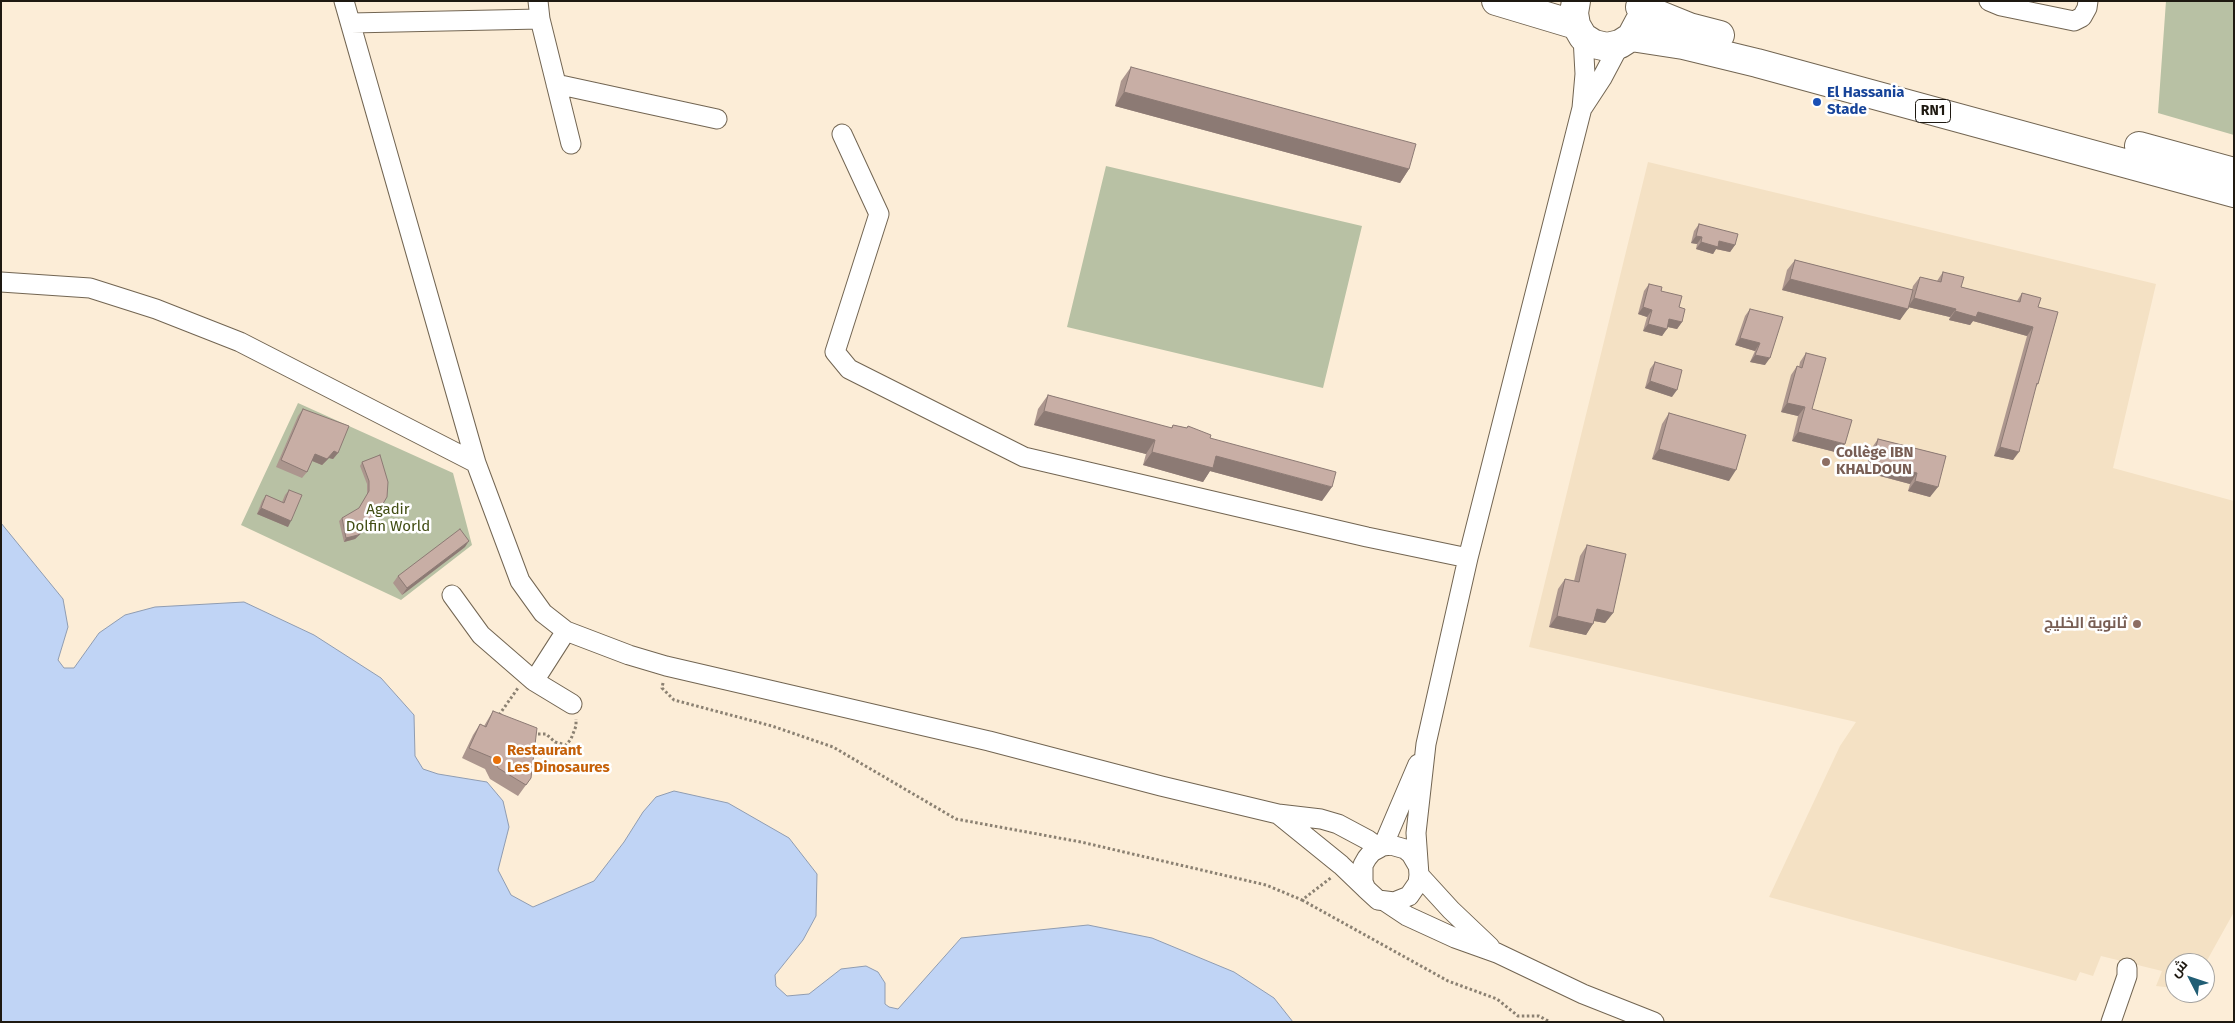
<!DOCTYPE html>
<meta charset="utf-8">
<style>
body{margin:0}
#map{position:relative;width:2235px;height:1023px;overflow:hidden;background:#fcedd7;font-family:"Fira Sans",Cairo,sans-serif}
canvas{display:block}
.frame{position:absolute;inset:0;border:2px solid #1e1911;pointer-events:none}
.north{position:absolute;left:2165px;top:953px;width:50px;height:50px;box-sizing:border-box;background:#fff;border:1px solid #a5a3a0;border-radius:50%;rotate:311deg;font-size:14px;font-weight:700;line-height:20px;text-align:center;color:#1e1911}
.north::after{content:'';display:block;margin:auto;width:18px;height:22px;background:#215e75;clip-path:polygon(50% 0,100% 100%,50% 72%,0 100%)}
</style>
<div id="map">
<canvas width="2235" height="1023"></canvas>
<div class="frame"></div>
<div class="north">ش</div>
</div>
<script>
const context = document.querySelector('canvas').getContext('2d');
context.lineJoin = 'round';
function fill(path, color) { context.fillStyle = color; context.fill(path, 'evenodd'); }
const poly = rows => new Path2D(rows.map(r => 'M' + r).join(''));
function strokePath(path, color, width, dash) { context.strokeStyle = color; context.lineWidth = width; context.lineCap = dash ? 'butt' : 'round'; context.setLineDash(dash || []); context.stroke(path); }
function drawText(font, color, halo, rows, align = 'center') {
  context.font = font + ' "Fira Sans",Cairo,sans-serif'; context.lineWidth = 5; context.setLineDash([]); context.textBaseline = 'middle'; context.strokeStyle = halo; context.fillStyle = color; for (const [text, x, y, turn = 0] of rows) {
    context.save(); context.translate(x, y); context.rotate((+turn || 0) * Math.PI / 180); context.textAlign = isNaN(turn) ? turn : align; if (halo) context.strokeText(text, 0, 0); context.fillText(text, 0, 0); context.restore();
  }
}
const built = poly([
 [1648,162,2156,284,2113,468,2234,501,2234,912,2205,964,2175,963,2175,993,2189,993,2186,999,2174,997,2174,988,2156,986,2162,971,2101,956,2093,976,2080,972,2076,981,1769,897,1840,746,1856,722,1529,647]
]);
const green = poly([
 [2166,1,2234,1,2234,135,2158,113],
 [1106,166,1362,226,1323,388,1067,327],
 [298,403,453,473,472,545,401,600,241,525]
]);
const water = poly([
 [1,523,63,599,68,627,58,660,64,668,74,668,99,633,125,615,155,607,244,602,314,635,381,678,414,715,415,756,423,769,438,774,487,782,503,801,509,827,498,870,511,895,533,907,594,881,624,842,643,812,656,797,674,791,728,803,789,838,817,874,816,916,803,940,775,975,776,986,787,996,809,994,841,969,866,966,878,972,885,983,885,1004,889,1007,898,1009,961,938,1088,925,1152,938,1234,972,1274,998,1293,1022,1,1022,1,523]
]);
const path = poly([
 [663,683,662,688,674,700,772,726,833,747,956,819,1081,842,1266,885,1302,900,1332,877],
 [499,715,518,688],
 [533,734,546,734,555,742,566,745,571,739,576,726,576,719],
 [1302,900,1448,981,1497,999,1518,1016,1539,1016,1550,1022]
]);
const minor = poly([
 [344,1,476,463,520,581,543,613,566,631,629,655,666,666,989,741,1161,786,1278,814,1321,819,1338,824,1368,840,1379,848],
 [1989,1,2001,6,2074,21,2082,17,2087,8,2088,1],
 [540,19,571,144],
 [351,23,540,19,538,1],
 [556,84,717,119],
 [1583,107,1602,78,1620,44],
 [842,134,879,214,835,352,849,369,1024,457,1367,537,1468,558],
 [1,282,90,288,156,309,240,342,476,463],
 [452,595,481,635,534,681],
 [566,631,534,681,572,704],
 [1278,814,1341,865,1366,889],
 [1383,846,1418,764],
 [1418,866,1411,854,1405,849,1391,845,1383,846,1372,852,1367,858,1363,865,1363,882,1366,889,1378,900,1394,902,1409,896,1418,883,1419,875,1416,833,1426,744,1468,558,1582,108,1585,74,1583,37],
 [1419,875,1451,910,1490,947],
 [1386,902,1407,916,1455,938,1497,953,1583,994,1654,1022],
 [2111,1022,2127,976,2127,968]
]);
const highway = poly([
 [1496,1,1576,25],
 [1576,1,1574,13,1576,25,1583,37,1594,44,1607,47,1620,44,1631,37,1639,22],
 [1640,7,1689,27,1720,35],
 [1631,37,1683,45,1757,63,2234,193],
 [2139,146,2234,172]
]);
const wall = poly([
 [1131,67,1409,169,1400,183,1115,106,1121,81],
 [1699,224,1735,245,1730,252,1716,249,1713,254,1696,249,1697,244,1691,243,1694,231],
 [1795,260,1912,290,1913,286,1920,277,1937,281,1943,272,1961,287,2017,301,2022,293,2038,307,2038,384,2035,388,2013,460,1994,456,2027,336,1973,321,1970,325,1949,320,1950,317,1908,307,1900,320,1782,290,1787,270],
 [1649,284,1661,291,1679,307,1682,322,1677,329,1667,327,1662,336,1643,331,1647,317,1638,314,1644,291],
 [1750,309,1765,365,1750,362,1755,351,1735,345,1745,316],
 [1806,353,1812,409,1839,453,1792,441,1798,416,1781,412,1791,375,1797,366,1799,367,1800,362],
 [1655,362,1672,397,1645,388,1650,369],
 [1048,395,1171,428,1173,425,1187,428,1188,426,1322,501,1210,471,1203,482,1143,465,1146,454,1034,425,1038,409],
 [303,409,338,453,333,459,329,458,322,465,312,461,307,472,302,478,276,467,298,416],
 [1669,413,1729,481,1652,459,1662,424],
 [1878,439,1946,456,1930,497,1908,491,1910,484,1865,472,1871,449],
 [380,455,369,526,355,539,344,542,339,521,342,518,359,509,367,495,367,484,360,466,362,462],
 [289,490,288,527,257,514,262,501,266,495,282,502,285,495],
 [1587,545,1613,613,1605,623,1594,621,1586,635,1549,627,1558,589,1565,579,1574,581,1580,556],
 [465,547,402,595,393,583,398,576],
 [493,711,531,778,518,796,490,779,485,769,462,758,473,735,480,724,484,726]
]);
const shadedWall = poly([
 [1124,92,1409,169,1400,183,1115,106],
 [1696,236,1702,237,1697,244,1691,243],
 [1719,241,1735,245,1730,252,1716,249,1713,254,1696,249,1701,242],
 [1790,279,1908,309,1900,320,1782,290],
 [1914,298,1956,309,1950,317,1908,307],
 [1643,307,1652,310,1647,317,1638,314],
 [1955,311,1978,312,2033,327,2027,336,1973,321,1970,325,1949,320],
 [1669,319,1682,322,1677,329,1664,326],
 [1648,324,1667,329,1662,336,1643,331],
 [1740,338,1760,343,1755,351,1735,345],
 [1755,355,1770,358,1765,365,1750,362],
 [1650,381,1677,390,1672,397,1645,388],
 [1787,403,1805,407,1798,416,1781,412],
 [1044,411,1155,440,1146,454,1034,425],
 [1798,432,1845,444,1839,453,1792,441],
 [2000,447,2019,452,2013,460,1994,456],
 [1659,449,1736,470,1729,481,1652,459],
 [334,451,338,453,333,459,329,458,322,465,310,460,315,454],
 [1152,452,1216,456,1332,487,1322,501,1210,471,1203,482,1143,465],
 [1872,462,1917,473,1910,484,1865,472],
 [1915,481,1938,487,1930,497,1908,491],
 [261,508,291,521,288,527,257,514],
 [372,522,369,526,355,539,344,542,346,538],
 [469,541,465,547,402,595,407,588],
 [1597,609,1613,613,1605,623,1589,620],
 [1557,616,1593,624,1586,635,1549,627]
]);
const building = poly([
 [1131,67,1416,144,1409,169,1124,92,1131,67],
 [1699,224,1738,234,1735,245,1719,241,1718,247,1701,242,1702,237,1696,236,1699,224],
 [1795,260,1913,290,1908,309,1790,279,1795,260],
 [1943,272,1964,277,1961,287,2020,302,2022,293,2041,298,2038,307,2058,312,2038,384,2037,383,2019,452,2000,447,2033,327,1978,312,1976,317,1955,311,1956,309,1914,298,1920,277,1941,282,1943,272],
 [1649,284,1662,287,1661,291,1682,296,1679,307,1685,309,1682,322,1669,319,1667,329,1648,324,1652,310,1643,307,1649,284],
 [1750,309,1783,317,1770,358,1755,355,1760,343,1740,338,1750,309],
 [1806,353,1826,358,1812,409,1852,420,1845,444,1798,432,1805,407,1787,403,1797,366,1802,368,1806,353],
 [1655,362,1682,370,1677,390,1650,381,1655,362],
 [1048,395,1172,428,1173,425,1187,428,1188,426,1211,435,1210,438,1336,472,1332,487,1216,456,1213,468,1152,452,1155,440,1044,411,1048,395],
 [303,409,349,426,338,453,334,451,327,459,315,454,307,472,281,460,303,409],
 [1669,413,1746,435,1736,470,1659,449,1669,413],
 [1878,439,1946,456,1938,487,1915,481,1917,473,1872,462,1878,439],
 [380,455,388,482,387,497,372,522,358,535,346,538,342,518,359,508,369,491,369,481,362,462,380,455],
 [289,490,302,495,291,521,261,508,266,495,284,503,289,490],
 [460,529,469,541,407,588,398,576,460,529],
 [1587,545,1626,554,1613,613,1597,609,1593,624,1557,616,1565,579,1579,582,1587,545],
 [493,711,537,728,531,778,526,785,498,768,493,758,469,748,480,724,486,727,493,711]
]);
const markers = [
 [1817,102,5,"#1a4fb4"],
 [1826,462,5,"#8d6e63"],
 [2137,624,5,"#8d6e63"],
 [497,760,5,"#e8710a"]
];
const shields = [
 [1933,111,35]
];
const shieldNames = [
 ["RN1",1933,111]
];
const transitNames = [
 ["El Hassania",1827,93],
 ["Stade",1827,110]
];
const educationNames = [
 ["Collège IBN",1836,453],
 ["KHALDOUN",1836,470],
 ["ثانوية الخليج",2127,624,"right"]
];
const parkNames = [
 ["Agadir",388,510],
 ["Dolfin World",388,527]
];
const foodNames = [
 ["Restaurant",507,751],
 ["Les Dinosaures",507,768]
];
fill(built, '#f4e1c4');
fill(green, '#b8c1a4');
fill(water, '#c0d4f5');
strokePath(water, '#8f9cb1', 1);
strokePath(minor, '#726552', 21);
strokePath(highway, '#726552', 30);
strokePath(path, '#8b8172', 3, [2.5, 2.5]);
strokePath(minor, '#fff', 19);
strokePath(highway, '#fff', 28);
fill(wall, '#ac968e');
fill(shadedWall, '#8c7a74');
fill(building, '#c8aea5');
strokePath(building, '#8c7a74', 1);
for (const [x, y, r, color] of markers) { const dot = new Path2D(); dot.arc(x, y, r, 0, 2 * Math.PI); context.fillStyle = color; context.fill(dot); strokePath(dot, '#fff', 2); }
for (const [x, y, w] of shields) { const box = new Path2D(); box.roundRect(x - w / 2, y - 11.5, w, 23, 4); context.fillStyle = '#fff'; context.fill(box); strokePath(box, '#1e1911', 1); }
drawText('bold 14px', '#1e1911', null, shieldNames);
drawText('bold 15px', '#164399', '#fff', transitNames, 'left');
drawText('bold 15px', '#785e54', '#fff', educationNames, 'left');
drawText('15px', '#414d13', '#fff', parkNames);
drawText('bold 15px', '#c56008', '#fff', foodNames, 'left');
</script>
